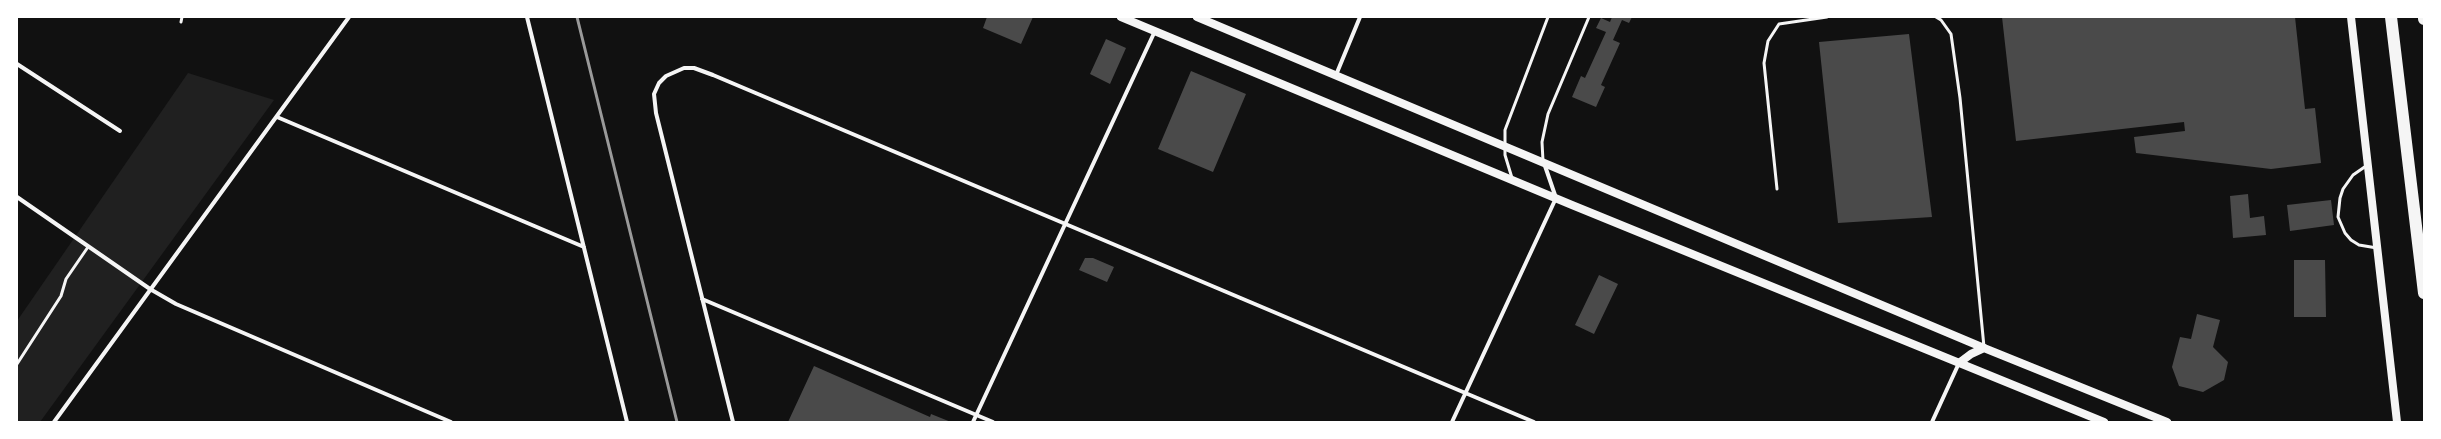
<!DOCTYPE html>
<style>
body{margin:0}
#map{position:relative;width:2441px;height:439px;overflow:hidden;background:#111;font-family:"Open Sans",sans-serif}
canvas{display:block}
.frame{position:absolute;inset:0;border:18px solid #fff;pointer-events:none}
</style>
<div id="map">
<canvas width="2441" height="439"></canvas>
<div class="frame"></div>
</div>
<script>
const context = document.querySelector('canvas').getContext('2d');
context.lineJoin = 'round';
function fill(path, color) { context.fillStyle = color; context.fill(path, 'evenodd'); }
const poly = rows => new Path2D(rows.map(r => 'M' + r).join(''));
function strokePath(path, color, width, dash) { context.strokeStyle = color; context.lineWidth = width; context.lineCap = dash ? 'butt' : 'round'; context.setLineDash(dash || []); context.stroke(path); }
const green = poly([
 [188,73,274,100,40,422,17,422,17,321]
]);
const building = poly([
 [987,17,1033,17,1021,44,983,28],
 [1612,17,1632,17,1629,23,1622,20,1613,40,1620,43,1601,85,1605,87,1596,107,1572,97,1581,76,1585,78,1606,32,1596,28,1601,18,1610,22],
 [2002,17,2295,17,2305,109,2315,108,2321,163,2271,169,2136,153,2134,137,2185,131,2184,122,2016,141],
 [1909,34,1932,217,1838,223,1819,42],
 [1106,39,1126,48,1110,84,1090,74],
 [1191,71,1246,94,1213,172,1158,149],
 [2248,194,2250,218,2264,216,2266,235,2233,238,2230,196],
 [2331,200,2334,225,2290,231,2287,205],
 [1085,258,1093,258,1114,267,1107,282,1079,270],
 [2294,260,2325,260,2326,317,2294,317],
 [1599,275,1618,284,1594,334,1575,325],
 [2197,314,2220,320,2213,347,2228,362,2224,380,2203,392,2179,386,2172,367,2180,337,2191,339],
 [814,366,930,417,931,414,951,422,788,422]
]);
const service = poly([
 [1936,17,1941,20,1951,34,1960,98,1984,347],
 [181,22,182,17],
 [1543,161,1542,142,1548,114,1589,17],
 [2366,166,2353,175,2343,189,2340,198,2338,217,2345,233,2351,240,2359,245,2377,248],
 [1512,178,1505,155,1505,130,1548,17],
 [1777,189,1764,63,1768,41,1779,24,1827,17],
 [17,364,61,296,66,279,88,247]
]);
const minor = poly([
 [527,17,627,422],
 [17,64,120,131],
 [1336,75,1360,17],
 [277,117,584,247],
 [17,197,150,289,176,304,451,422],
 [702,299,993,422],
 [54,422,349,17],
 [733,422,656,113,654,94,659,83,666,76,684,68,694,68,713,75,1534,422],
 [973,422,1155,31],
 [1452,422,1556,198,1544,163],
 [1932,422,1959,363]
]);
const secondary = poly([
 [1121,17,1572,205,2104,422],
 [1197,17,1984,348,2167,422],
 [2351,17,2397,422],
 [1959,363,1971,354,1984,348]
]);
const motorway = poly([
 [2391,17,2424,293],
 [2424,17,2424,19]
]);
const rail = poly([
 [577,17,677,422]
]);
fill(green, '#202020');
fill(building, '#4a4a4a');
strokePath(service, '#f5f5f5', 3);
strokePath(minor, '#f5f5f5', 4);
strokePath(secondary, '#f5f5f5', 8);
strokePath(motorway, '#f5f5f5', 12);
strokePath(rail, '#9a9a9a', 3);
</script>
